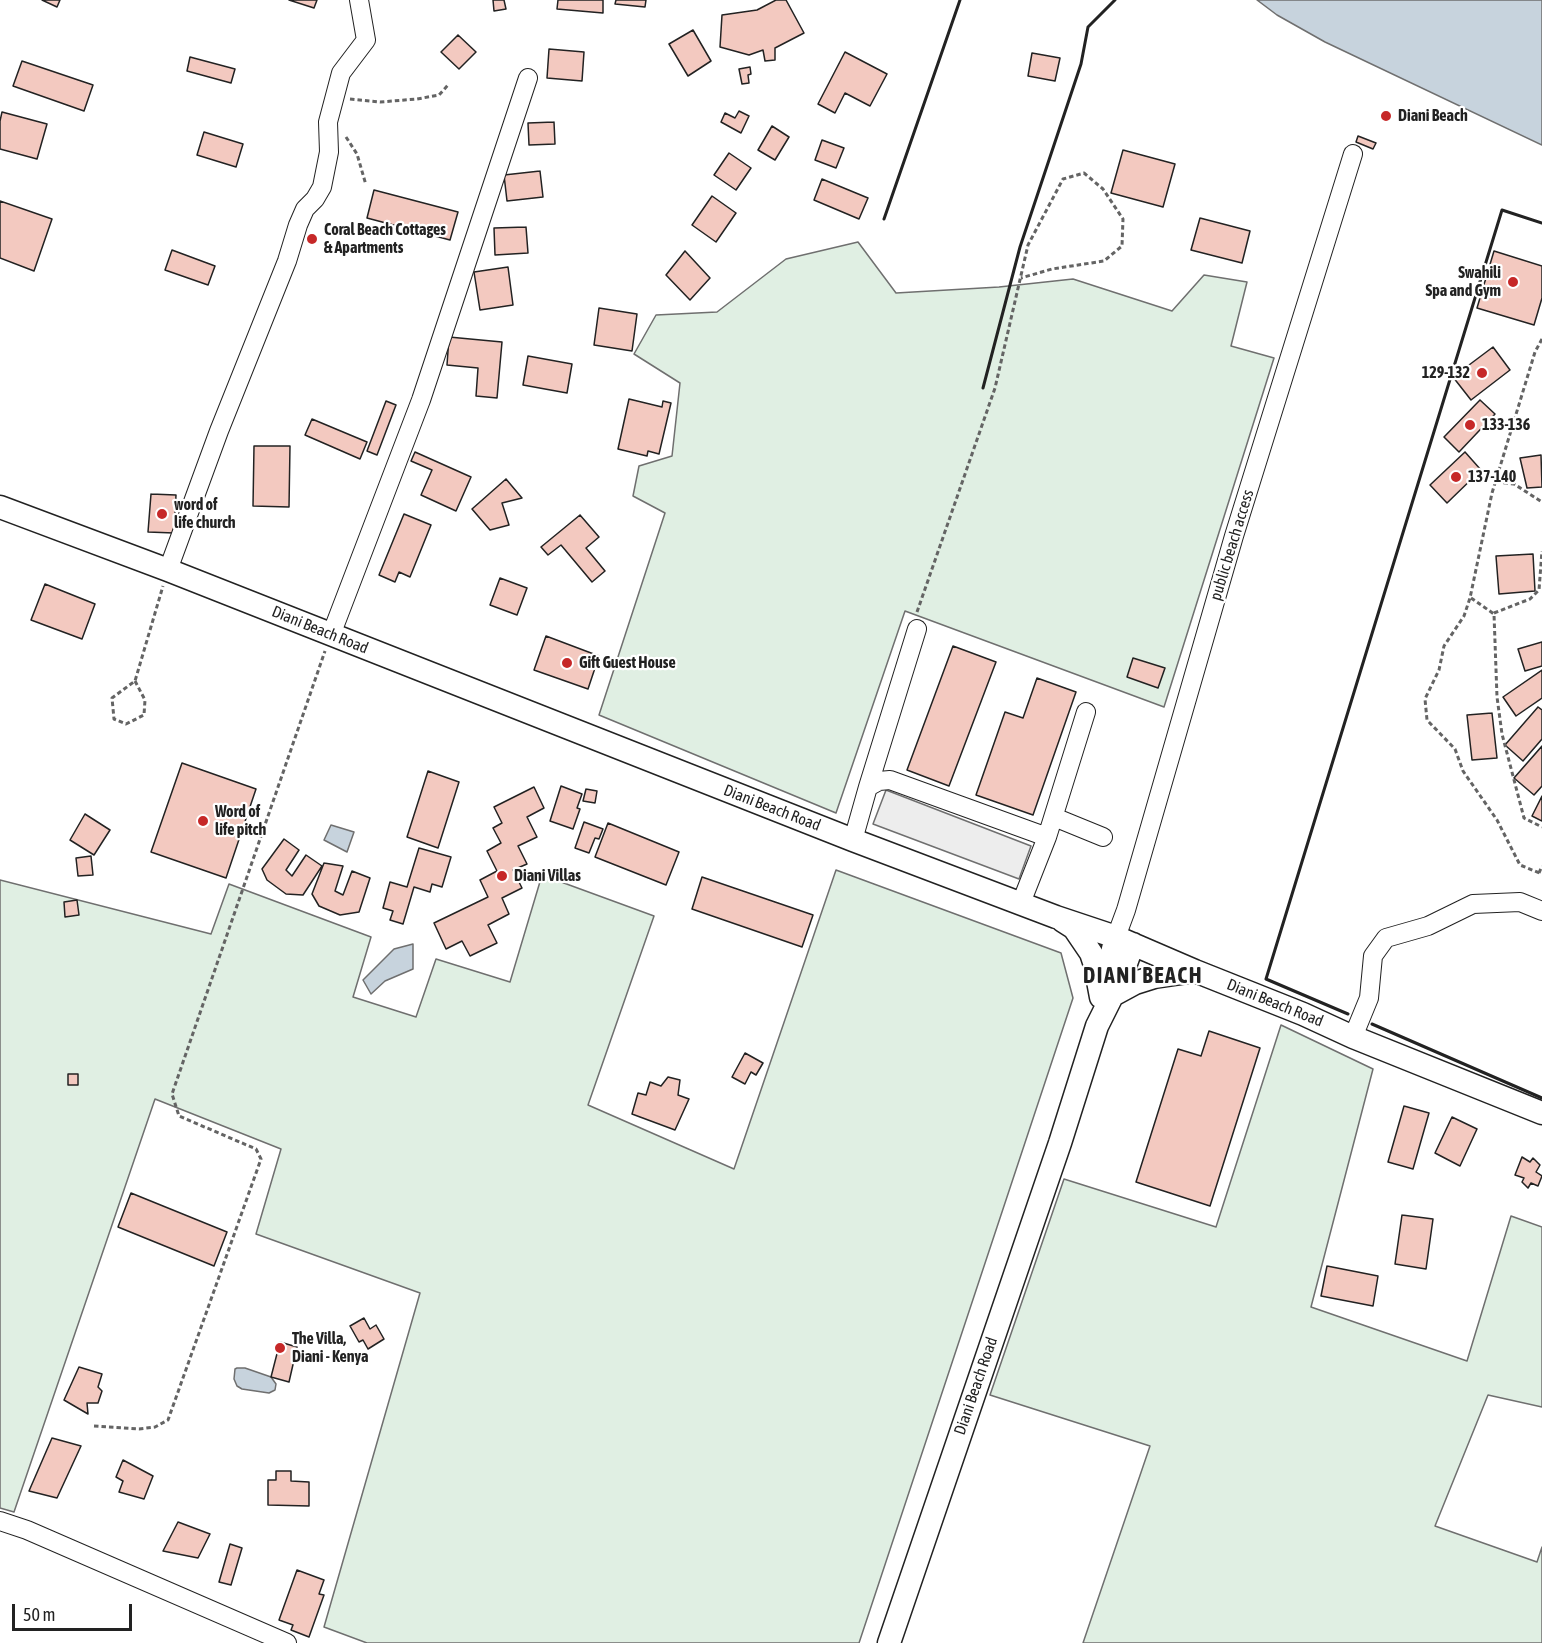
<!DOCTYPE html>
<style>
body{margin:0}
#map{position:relative;width:1542px;height:1643px;overflow:hidden;background:#fff;font-family:"Asap Condensed",sans-serif}
canvas{display:block}
.scale{position:absolute;left:12px;top:1604px;width:120px;height:27px;box-sizing:border-box;border:3px solid #222;border-top:0;padding-left:8px;font-size:18px;line-height:21px;white-space:nowrap;color:#222;-webkit-text-stroke:4px #fff;paint-order:stroke}
</style>
<div id="map">
<canvas width="1542" height="1643"></canvas>
<div class="scale">50 m</div>
</div>
<script>
const context = document.querySelector('canvas').getContext('2d');
context.lineJoin = 'round';
function fill(path, color) { context.fillStyle = color; context.fill(path, 'evenodd'); }
const poly = rows => new Path2D(rows.map(r => 'M' + r).join(''));
function strokePath(path, color, width, dash) { context.strokeStyle = color; context.lineWidth = width; context.lineCap = dash ? 'butt' : 'round'; context.setLineDash(dash || []); context.stroke(path); }
function drawText(font, color, halo, rows, align = 'center') {
  context.font = font + ' "Asap Condensed",sans-serif'; context.lineWidth = 4.5; context.setLineDash([]); context.textBaseline = 'middle'; context.strokeStyle = halo; context.fillStyle = color; for (const [text, x, y, turn = 0] of rows) {
    context.save(); context.translate(x, y); context.rotate((+turn || 0) * Math.PI / 180); context.textAlign = isNaN(turn) ? turn : align; if (halo) context.strokeText(text, 0, 0); context.fillText(text, 0, 0); context.restore();
  }
}
const green = poly([
 [858,242,896,293,999,287,1073,279,1172,311,1204,275,1247,282,1231,346,1274,358,1164,707,905,611,836,813,599,715,665,513,633,496,639,466,672,456,680,383,634,354,656,315,717,312,786,259,858,242],
 [836,870,1061,953,1073,998,859,1643,367,1643,324,1627,420,1293,256,1234,281,1149,155,1099,14,1512,0,1508,0,880,211,934,229,884,371,937,353,997,416,1017,436,959,510,982,542,875,654,916,588,1105,734,1169,836,870],
 [1281,1025,1373,1069,1311,1307,1467,1361,1511,1216,1542,1227,1542,1407,1488,1395,1435,1526,1537,1562,1542,1547,1542,1643,1083,1643,1150,1446,990,1395,1064,1179,1216,1227,1281,1025]
]);
const parking = poly([
 [886,790,1031,846,1019,879,873,824,886,790]
]);
const water = poly([
 [1257,0,1542,0,1542,145,1325,42,1277,15,1257,0],
 [331,825,354,832,347,852,324,840,331,825],
 [413,944,413,969,385,981,371,994,363,980,394,949,413,944],
 [237,1368,245,1368,271,1377,276,1384,275,1390,269,1393,242,1389,237,1386,234,1379,235,1369,237,1368]
]);
const building = poly([
 [42,0,60,0,57,7,42,0],
 [289,0,317,0,314,8,289,0],
 [493,0,504,0,506,9,494,11,493,0],
 [558,0,603,0,603,13,557,9,558,0],
 [616,0,646,0,645,7,615,4,616,0],
 [776,0,786,0,804,33,775,48,775,60,765,61,763,50,749,55,720,47,722,15,757,10,776,0],
 [693,30,711,61,688,76,669,44,693,30],
 [458,35,476,52,459,69,441,52,458,35],
 [549,49,584,52,582,81,547,78,549,49],
 [845,52,887,74,870,106,845,93,835,113,818,104,845,52],
 [1032,53,1060,58,1055,81,1028,76,1032,53],
 [190,57,235,69,231,83,187,71,190,57],
 [22,61,93,85,84,111,13,86,22,61],
 [750,67,751,74,748,75,749,83,742,84,739,69,750,67],
 [739,111,749,116,741,133,721,122,725,113,735,118,739,111],
 [2,112,47,124,37,159,0,149,0,121,2,112],
 [554,122,555,144,529,145,528,123,554,122],
 [772,126,789,137,775,160,758,150,772,126],
 [204,132,243,144,236,167,197,155,204,132],
 [1358,136,1376,143,1373,149,1356,142,1358,136],
 [822,140,844,148,836,168,815,160,822,140],
 [1123,150,1175,164,1163,207,1111,193,1123,150],
 [729,153,751,168,736,190,714,175,729,153],
 [540,171,543,197,507,201,504,175,540,171],
 [822,179,868,198,859,219,814,200,822,179],
 [374,190,458,212,450,240,367,218,374,190],
 [712,196,736,213,716,242,692,225,712,196],
 [0,201,52,219,34,271,0,258,0,201],
 [1200,218,1250,231,1242,263,1191,250,1200,218],
 [526,227,528,253,495,255,494,228,526,227],
 [172,250,215,266,208,285,165,270,172,250],
 [685,251,710,278,690,300,666,275,685,251],
 [1494,251,1542,266,1542,298,1534,325,1477,308,1494,251],
 [508,267,513,305,480,310,474,272,508,267],
 [599,308,637,314,632,351,594,345,599,308],
 [449,337,502,342,497,398,476,396,478,368,447,365,449,337],
 [1493,347,1510,370,1471,400,1453,377,1493,347],
 [528,356,572,364,567,393,523,385,528,356],
 [629,399,662,407,663,401,671,403,659,454,648,451,647,456,618,449,629,399],
 [1480,400,1495,414,1459,452,1444,437,1480,400],
 [386,401,396,405,377,455,367,451,386,401],
 [312,419,367,442,360,459,305,435,312,419],
 [254,446,290,446,289,507,253,506,254,446],
 [415,452,471,477,456,511,421,495,432,470,411,461,415,452],
 [1465,452,1481,470,1447,503,1430,485,1465,452],
 [1541,455,1542,487,1527,488,1520,458,1541,455],
 [506,479,522,498,502,503,509,525,490,530,472,509,506,479],
 [151,494,176,495,174,533,148,532,151,494],
 [404,514,431,525,410,577,399,572,395,582,379,575,404,514],
 [580,515,599,537,586,548,605,571,592,582,561,545,548,555,541,547,580,515],
 [1533,554,1535,591,1499,594,1496,556,1533,554],
 [500,578,527,588,517,615,490,605,500,578],
 [45,584,95,604,82,639,31,620,45,584],
 [546,636,599,656,588,689,534,670,546,636],
 [1542,642,1542,666,1525,671,1518,649,1542,642],
 [953,646,996,662,949,786,907,770,953,646],
 [1133,658,1165,668,1158,688,1127,677,1133,658],
 [1542,670,1542,698,1516,716,1503,697,1542,670],
 [1037,678,1076,692,1033,815,976,795,1005,712,1023,718,1037,678],
 [1538,707,1542,710,1542,739,1523,761,1505,745,1538,707],
 [1492,713,1497,758,1472,760,1467,715,1492,713],
 [1542,746,1542,786,1534,795,1514,778,1542,746],
 [182,763,256,789,226,878,151,852,182,763],
 [428,771,459,782,438,848,407,837,428,771],
 [561,786,582,794,577,808,580,809,573,829,550,821,561,786],
 [534,787,544,808,527,817,537,837,518,846,527,864,513,870,522,888,502,898,509,914,488,925,497,943,470,956,462,941,446,949,434,923,488,897,480,880,497,871,487,851,501,843,493,828,502,823,494,807,534,787],
 [586,789,597,791,595,803,583,801,586,789],
 [1542,796,1542,821,1532,816,1542,796],
 [85,814,110,830,94,855,70,840,85,814],
 [584,822,603,829,599,839,595,838,589,853,575,848,584,822],
 [608,823,679,852,666,885,595,857,608,823],
 [284,839,299,850,286,870,292,876,306,855,322,866,303,895,286,894,267,880,262,869,284,839],
 [419,848,451,857,442,887,432,884,430,892,414,887,403,924,390,920,393,911,383,908,390,882,407,887,419,848],
 [91,856,93,875,78,876,76,858,91,856],
 [324,863,343,866,335,891,343,895,352,871,370,878,359,912,340,915,319,906,312,894,324,863],
 [702,877,813,915,802,947,692,909,702,877],
 [77,900,79,915,65,917,64,902,77,900],
 [1209,1031,1260,1048,1210,1206,1136,1182,1178,1049,1201,1056,1209,1031],
 [745,1053,763,1063,756,1075,751,1072,745,1084,732,1077,745,1053],
 [68,1074,78,1074,78,1085,68,1085,68,1074],
 [668,1077,680,1080,678,1095,689,1099,675,1130,632,1114,638,1093,646,1095,650,1082,661,1086,668,1077],
 [1404,1106,1429,1113,1413,1169,1388,1162,1404,1106],
 [1452,1117,1477,1129,1460,1166,1435,1153,1452,1117],
 [1522,1157,1530,1162,1533,1158,1540,1165,1536,1172,1542,1176,1538,1186,1531,1183,1528,1188,1522,1182,1524,1178,1515,1175,1522,1157],
 [131,1193,227,1232,214,1266,118,1227,131,1193],
 [1402,1215,1433,1219,1426,1269,1395,1264,1402,1215],
 [1327,1266,1378,1276,1373,1306,1321,1296,1327,1266],
 [364,1318,370,1329,376,1325,384,1339,368,1349,363,1340,359,1342,350,1326,364,1318],
 [280,1342,297,1347,289,1382,271,1377,280,1342],
 [79,1367,102,1374,98,1387,102,1391,98,1403,87,1403,88,1414,64,1400,79,1367],
 [52,1438,81,1446,57,1498,29,1491,52,1438],
 [123,1460,153,1476,144,1499,119,1492,123,1481,116,1477,123,1460],
 [276,1471,291,1471,291,1481,309,1482,309,1506,268,1505,268,1480,276,1480,276,1471],
 [178,1522,210,1534,198,1558,163,1551,178,1522],
 [230,1544,242,1548,231,1585,219,1582,230,1544],
 [297,1570,324,1580,319,1594,324,1595,309,1637,291,1630,293,1625,279,1620,297,1570]
]);
const path = poly([
 [350,99,380,102,417,99,439,95,448,85],
 [346,137,357,154,366,185],
 [1542,339,1535,352,1492,493,1470,598,1464,616,1444,646,1439,670,1425,699,1427,720,1455,749,1463,771,1497,820,1520,865,1542,874],
 [1496,482,1514,484,1542,502],
 [1471,598,1494,614,1497,697,1502,734,1524,818,1542,827],
 [917,612,995,388,1028,245,1063,179,1084,173,1103,189,1123,219,1122,246,1104,261,1052,269,1021,278],
 [1494,613,1530,599,1539,590,1542,551],
 [135,681,145,700,144,715,126,724,114,719,112,698,135,681,163,586],
 [1539,873,1542,866],
 [94,1426,139,1429,155,1427,168,1420,261,1159,256,1149,179,1116,172,1094,325,651]
]);
const minor = poly([
 [168,570,219,431,287,261,298,225,305,209,315,199,322,187,329,152,328,122,341,73,366,40,359,0],
 [331,635,421,400,528,78],
 [868,787,917,629],
 [1054,817,1103,837],
 [1047,837,1086,712],
 [853,840,868,787,879,781,890,780,1047,837,1021,903],
 [1116,937,1126,910,1234,536,1353,154],
 [1353,1037,1369,998,1373,956,1386,938,1428,926,1473,904,1520,902,1542,911],
 [0,1521,27,1530,287,1643]
]);
const major = poly([
 [0,507,168,570,853,840,1056,917,1116,937,1195,971,1303,1014,1353,1037,1542,1113],
 [1063,921,1074,928,1091,953,1095,965,1101,997],
 [1103,989,1116,937],
 [1111,996,1135,983,1154,977,1195,971],
 [889,1643,1060,1143,1097,1026,1120,980,1133,944]
]);
const wall = poly([
 [884,219,960,0],
 [983,388,1020,247,1081,64,1088,27,1115,0],
 [1348,1014,1266,979,1502,210,1542,223],
 [1372,1024,1542,1098]
]);
const markers = [
 [1386,116,6,"#c62828"],
 [312,239,6,"#c62828"],
 [1513,282,6,"#c62828"],
 [1482,373,6,"#c62828"],
 [1470,425,6,"#c62828"],
 [1456,477,6,"#c62828"],
 [162,514,6,"#c62828"],
 [567,663,6,"#c62828"],
 [203,821,6,"#c62828"],
 [502,876,6,"#c62828"],
 [280,1348,6,"#c62828"]
];
const poiNames = [
 ["Diani Beach",1398,116],
 ["Coral Beach Cottages",324,230],
 ["& Apartments",324,248],
 ["Swahili",1501,273,"right"],
 ["Spa and Gym",1501,291,"right"],
 ["129-132",1470,373,"right"],
 ["133-136",1482,425],
 ["137-140",1468,477],
 ["word of",174,505],
 ["life church",174,523],
 ["Gift Guest House",579,663],
 ["Word of",215,812],
 ["life pitch",215,830],
 ["Diani Villas",514,876],
 ["The Villa,",292,1339],
 ["Diani - Kenya",292,1357]
];
const streetNames = [
 ["public beach access",1232,545,-73],
 ["Diani Beach Road",320,630,22],
 ["Diani Beach Road",772,808,21],
 ["Diani Beach Road",1275,1003,22],
 ["Diani Beach Road",976,1386,-71]
];
const districtNames = [
 ["DIANI BEACH",1143,976]
];
fill(green, '#e0efe3');
strokePath(green, '#6f6f6f', 1.5);
fill(parking, '#ededed');
strokePath(parking, '#6f6f6f', 1.5);
fill(water, '#c7d3dd');
strokePath(water, '#6f6f6f', 1.5);
fill(building, '#f3c9c0');
strokePath(building, '#222', 1.5);
strokePath(minor, '#222', 20);
strokePath(major, '#222', 25);
strokePath(path, '#646464', 3, [4.5, 3]);
strokePath(minor, '#fff', 18);
strokePath(major, '#fff', 22);
strokePath(wall, '#222', 3);
for (const [x, y, r, color] of markers) { const dot = new Path2D(); dot.arc(x, y, r, 0, 2 * Math.PI); context.fillStyle = color; context.fill(dot); strokePath(dot, '#fff', 2); }
drawText('bold 16px', '#222', '#fff', poiNames, 'left');
drawText('16px', '#222', '#fff', streetNames);
context.letterSpacing = '1.5px';
drawText('bold 22px', '#222', '#fff', districtNames);
context.letterSpacing = '0px';
</script>
